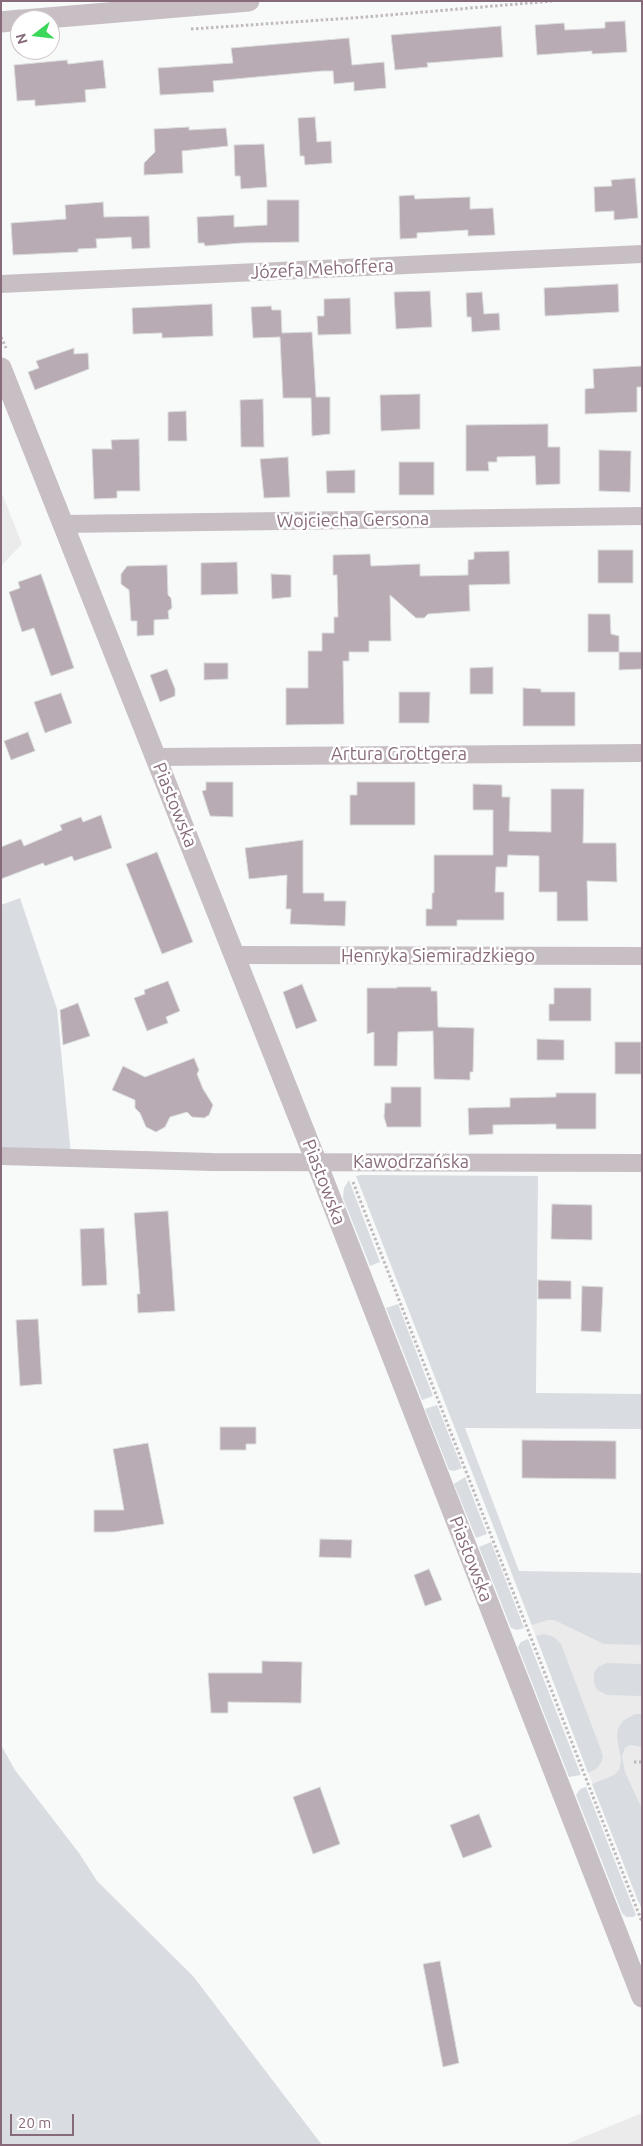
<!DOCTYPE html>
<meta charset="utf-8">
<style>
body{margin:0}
#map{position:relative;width:643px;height:2146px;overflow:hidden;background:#f8fafa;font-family:Ubuntu,sans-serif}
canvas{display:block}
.frame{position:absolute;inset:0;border:2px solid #876b7b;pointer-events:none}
.north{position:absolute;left:10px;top:10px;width:50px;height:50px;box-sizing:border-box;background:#fff;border:1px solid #cfc4ca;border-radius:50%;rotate:254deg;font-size:14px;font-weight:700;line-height:20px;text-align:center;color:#876b7b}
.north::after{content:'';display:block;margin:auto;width:18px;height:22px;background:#3bd75b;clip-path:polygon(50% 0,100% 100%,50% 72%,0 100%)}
.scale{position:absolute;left:10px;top:2114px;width:64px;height:22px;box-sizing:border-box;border:2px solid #876b7b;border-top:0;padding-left:6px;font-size:15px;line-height:18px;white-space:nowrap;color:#876b7b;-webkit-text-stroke:4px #fff;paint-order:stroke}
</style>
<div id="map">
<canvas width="643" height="2146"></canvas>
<div class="frame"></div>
<div class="north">N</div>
<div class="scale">20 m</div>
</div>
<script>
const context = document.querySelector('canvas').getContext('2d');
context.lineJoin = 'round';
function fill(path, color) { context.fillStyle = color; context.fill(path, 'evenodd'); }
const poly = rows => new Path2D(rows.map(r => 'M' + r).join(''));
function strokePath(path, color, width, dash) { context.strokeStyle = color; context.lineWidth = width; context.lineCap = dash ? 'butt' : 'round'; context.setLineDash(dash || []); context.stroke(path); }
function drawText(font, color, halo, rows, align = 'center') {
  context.font = font + ' Ubuntu,sans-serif'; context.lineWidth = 5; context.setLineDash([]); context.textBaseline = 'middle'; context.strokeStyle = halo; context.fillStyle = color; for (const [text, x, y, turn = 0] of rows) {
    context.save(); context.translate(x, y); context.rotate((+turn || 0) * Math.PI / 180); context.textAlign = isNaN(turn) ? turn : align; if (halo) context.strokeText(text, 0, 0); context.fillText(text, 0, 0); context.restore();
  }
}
const built = poly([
 [1,491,22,544,1,566],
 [511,1572,642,1573,642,1902,638,1902],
 [642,2113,642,2145,564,2145]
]);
const green = poly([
 [20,898,57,1009,71,1155,1,1151,1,905],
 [361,1175,538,1176,536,1393,642,1394,642,1429,465,1428,519,1571,642,1573,642,1645,604,1644,554,1620,548,1620,532,1625,356,1176],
 [349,1180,380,1262,370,1266,343,1198,344,1188],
 [398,1304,433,1396,422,1400,386,1308],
 [437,1405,462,1468,454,1471,449,1470,425,1409],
 [465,1477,487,1534,476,1538,454,1484],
 [491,1542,524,1628,517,1630,511,1628,479,1547],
 [543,1634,554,1637,561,1644,601,1750,603,1757,601,1763,596,1769,588,1773,536,1636],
 [528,1639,581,1775,569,1777,518,1647,521,1642],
 [607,1663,642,1664,642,1696,607,1695,597,1690,594,1683,594,1673,598,1667],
 [635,1714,642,1714,642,1747,630,1745,625,1748,622,1757,625,1772,642,1809,642,1910,592,1784,614,1775,619,1770,621,1760,617,1738,618,1728,624,1720],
 [1,1745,15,1770,79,1853,97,1881,193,1976,322,2145,1,2145],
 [586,1787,636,1915,633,1917,626,1917,622,1913,576,1795,580,1789]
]);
const building = poly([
 [625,21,627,52,592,54,592,51,537,55,535,25,564,23,565,30,605,28,605,22,625,21],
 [501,26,503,57,427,63,428,67,395,70,391,35,501,26],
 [349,38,352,65,384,62,386,88,354,91,354,82,334,84,333,71,322,71,213,81,214,92,160,95,158,68,233,63,231,48,349,38],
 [67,60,68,64,103,60,106,88,85,90,86,102,35,106,35,100,17,101,14,65,67,60],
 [315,117,317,142,331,141,332,163,305,165,304,156,300,156,298,118,315,117],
 [189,127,189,130,226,128,228,146,182,151,183,173,144,175,144,163,155,152,154,129,189,127],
 [264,144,267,187,241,189,240,176,235,176,234,145,264,144],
 [635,178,638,218,614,220,614,211,595,212,594,187,612,186,611,180,635,178],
 [414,195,415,199,470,197,470,209,493,208,495,235,468,236,468,230,417,233,417,238,400,239,399,196,414,195],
 [267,200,299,200,299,242,242,243,205,246,204,243,198,243,197,217,234,215,234,227,267,225,267,200],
 [103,202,104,217,149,216,150,248,132,249,131,237,96,239,97,248,78,249,78,252,13,255,11,223,66,219,65,205,103,202],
 [618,284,619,312,545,316,544,288,618,284],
 [430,291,432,327,396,329,394,292,430,291],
 [482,292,484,314,499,313,500,330,472,332,471,317,467,317,466,293,482,292],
 [350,298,351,334,318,335,317,316,324,316,324,299,350,298],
 [212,304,213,336,162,338,162,333,133,334,132,308,212,304],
 [271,306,272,310,281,310,282,333,312,332,316,397,330,397,330,434,312,436,311,398,283,398,280,337,253,338,251,307,271,306],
 [74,348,74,354,88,353,89,369,35,390,28,372,39,368,36,361,74,348],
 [642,366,642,387,637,387,637,412,585,414,585,389,594,388,593,369,642,366],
 [420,394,420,429,381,431,380,395,420,394],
 [263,399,264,447,241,447,240,400,263,399],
 [186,411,187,441,168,441,168,412,186,411],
 [548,424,548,447,560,447,560,484,536,485,535,456,497,457,497,462,488,462,489,471,466,471,466,425,548,424],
 [139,439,140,491,117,491,117,498,94,499,92,449,112,449,111,440,139,439],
 [599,450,631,451,630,492,599,491,599,450],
 [288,457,290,497,264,498,260,459,288,457],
 [399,462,434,462,434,495,399,495,399,462],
 [355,470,355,493,327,493,326,471,355,470],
 [598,550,633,550,633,583,598,583,598,550],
 [509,551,510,584,469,585,470,611,428,614,424,618,416,618,390,595,391,641,369,641,369,652,349,652,349,661,343,661,344,724,286,725,286,688,308,688,308,651,322,651,322,633,334,633,334,617,338,617,337,575,333,575,333,555,370,554,371,566,420,564,420,576,468,575,468,560,474,559,474,552,509,551],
 [237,562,238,594,201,595,201,563,237,562],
 [167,565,168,595,171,598,172,608,168,611,169,619,154,620,154,635,137,636,137,621,131,621,129,590,121,584,121,574,127,566,167,565],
 [41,574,74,668,51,676,34,628,22,632,9,592,20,588,18,582,41,574],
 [271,574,291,575,291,597,272,599,271,574],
 [588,614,610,614,611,634,619,636,619,652,588,652,588,614],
 [619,652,642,652,642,669,619,670,619,652],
 [204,663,228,663,228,679,204,680,204,663],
 [493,667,493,694,470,694,470,668,493,667],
 [167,669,175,689,175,696,160,702,150,675,167,669],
 [523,688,541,689,541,692,575,692,575,726,523,726,523,688],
 [399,692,430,692,429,723,399,723,399,692],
 [61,693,72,723,45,733,34,702,61,693],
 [28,732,35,751,11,760,4,741,28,732],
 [206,782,233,782,233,817,210,816,202,791,206,790,206,782],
 [357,782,415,782,415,825,350,825,350,795,357,795,357,782],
 [473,784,502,785,502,797,510,797,509,831,551,832,551,789,584,789,583,843,616,843,617,882,587,881,588,921,557,921,557,892,539,892,539,856,508,855,507,867,496,867,495,892,504,892,504,920,457,920,457,926,426,926,426,909,432,909,432,893,434,893,434,855,493,855,493,810,473,810,473,784],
 [101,815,112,848,74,861,72,856,45,866,43,863,1,879,1,847,21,839,24,846,62,830,60,825,81,817,83,822,101,815],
 [303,840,303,893,324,893,324,901,346,901,345,926,290,924,291,909,286,909,287,875,249,879,245,848,303,840],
 [157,852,193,942,162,954,126,864,157,852],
 [168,981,180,1011,166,1017,168,1023,147,1031,134,998,145,994,144,990,168,981],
 [302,984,317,1021,296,1029,283,992,302,984],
 [397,987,431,987,431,991,437,991,438,1027,474,1028,473,1072,470,1072,470,1080,434,1079,433,1031,398,1032,397,1066,374,1066,374,1032,367,1034,367,988,397,988,397,987],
 [554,988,591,988,591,1021,549,1021,549,1004,554,1004,554,988],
 [78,1003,90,1036,63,1045,60,1010,78,1003],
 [537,1039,564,1040,564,1060,537,1060,537,1039],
 [615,1042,641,1042,641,1074,615,1074,615,1042],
 [194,1058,199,1070,197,1074,203,1089,213,1105,209,1115,204,1118,192,1117,187,1112,170,1117,165,1127,156,1132,146,1127,140,1113,135,1108,135,1100,112,1090,123,1066,145,1077,194,1058],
 [391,1087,421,1087,421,1127,387,1127,384,1117,385,1103,391,1103,391,1087],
 [556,1093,596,1093,596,1129,556,1129,556,1124,493,1125,493,1134,469,1135,468,1108,510,1107,510,1098,556,1097,556,1093],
 [552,1204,592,1205,592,1240,551,1239,552,1204],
 [168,1211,175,1311,138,1313,137,1294,140,1294,134,1213,168,1211],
 [104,1228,107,1285,82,1286,80,1229,104,1228],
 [538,1280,571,1281,571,1299,538,1299,538,1280],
 [582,1286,603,1287,601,1332,581,1331,582,1286],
 [38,1319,42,1384,20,1386,16,1320,38,1319],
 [220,1427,256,1427,256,1444,246,1444,246,1450,220,1450,220,1427],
 [522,1440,616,1441,616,1479,522,1478,522,1440],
 [148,1443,164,1524,114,1532,94,1532,94,1510,124,1510,113,1449,148,1443],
 [320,1539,352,1540,351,1558,319,1557,320,1539],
 [429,1569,442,1600,425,1606,414,1575,429,1569],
 [262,1661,302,1662,301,1703,228,1702,228,1713,211,1713,208,1673,262,1673,262,1661],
 [320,1787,340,1844,313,1854,293,1797,320,1787],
 [479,1814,492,1847,463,1858,450,1825,479,1814],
 [440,1961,459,2063,443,2067,423,1964,440,1961]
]);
const path = poly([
 [191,29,366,17,552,1],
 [1,337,6,348],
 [353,1182,642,1922],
 [634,1762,642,1762]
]);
const minor = poly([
 [1,284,642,254],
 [64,524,642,516],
 [156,757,642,753],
 [234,955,642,956],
 [1,1156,212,1162,642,1163]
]);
const tertiary = poly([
 [23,20,249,1],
 [1,22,20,20],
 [1,368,316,1161,642,1997]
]);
const streetNames = [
 ["Józefa Mehoffera",322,269,-3],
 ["Wojciecha Gersona",353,520,-1],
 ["Artura Grottgera",399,754],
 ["Piastowska",175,805,68],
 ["Henryka Siemiradzkiego",438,956],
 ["Kawodrzańska",411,1162],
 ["Piastowska",324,1182,69],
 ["Piastowska",471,1559,69]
];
fill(built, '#ebebec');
fill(green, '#d9dce0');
fill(building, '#b8abb3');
strokePath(building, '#dadcdc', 1);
strokePath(path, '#c0babd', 3, [2.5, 2.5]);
strokePath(minor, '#c7bfc4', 18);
strokePath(tertiary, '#c7bfc4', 21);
drawText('18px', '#876b7b', '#fff', streetNames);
</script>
